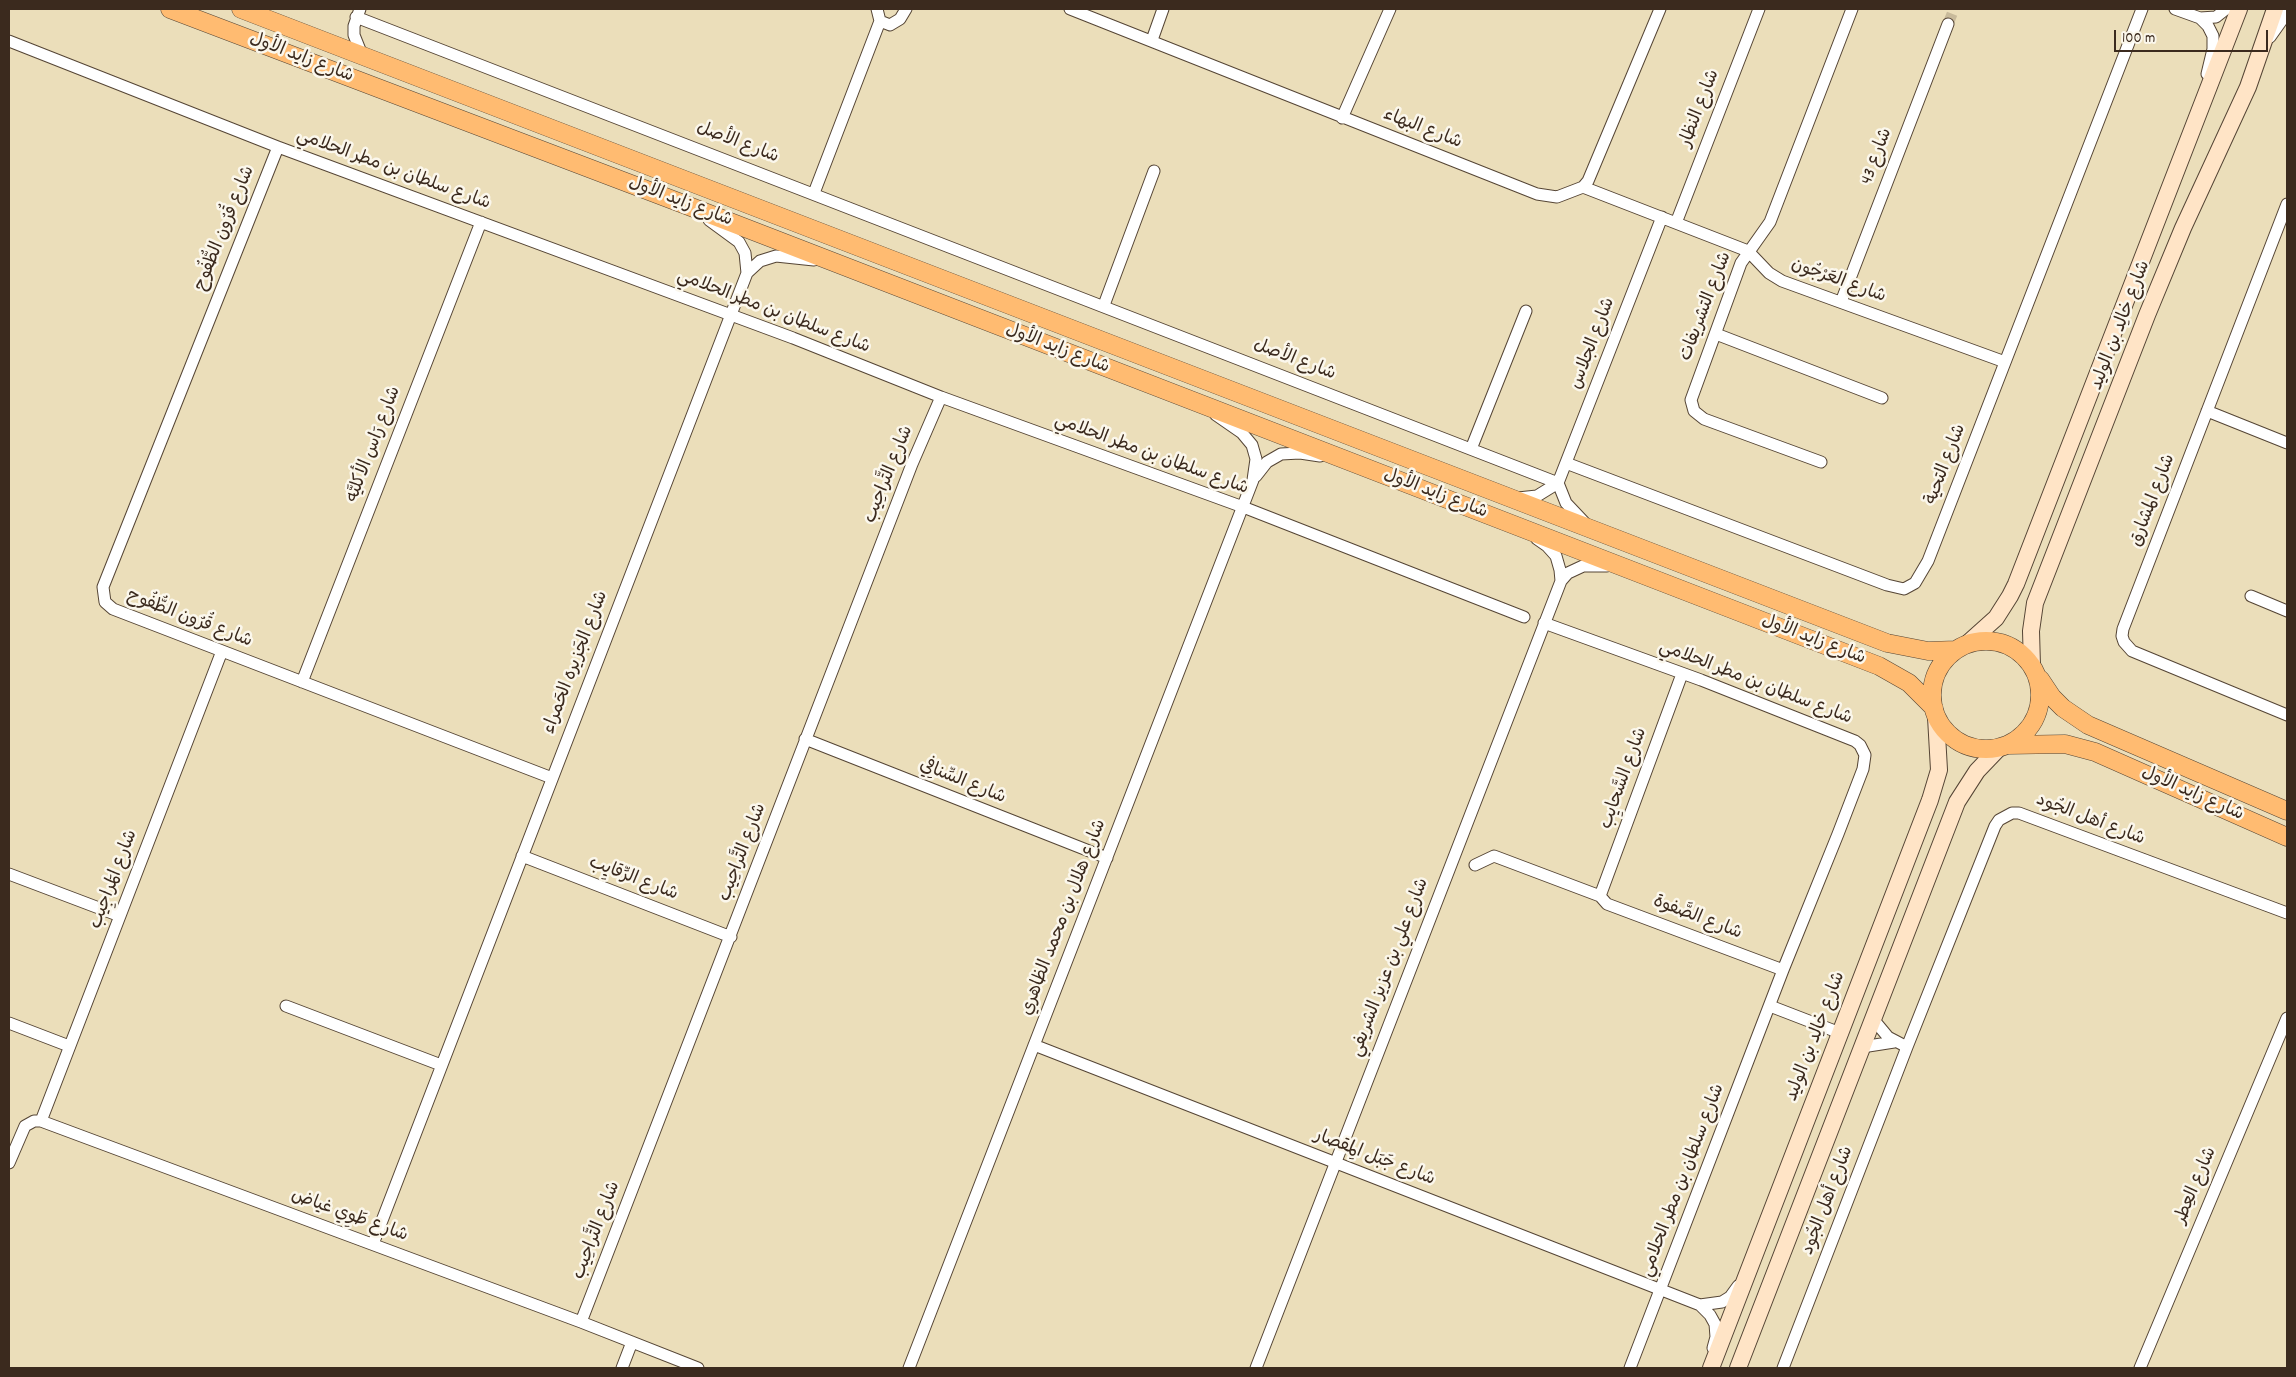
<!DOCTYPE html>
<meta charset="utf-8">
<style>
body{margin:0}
#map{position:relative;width:2296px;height:1377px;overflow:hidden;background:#ebdeba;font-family:Dekko,sans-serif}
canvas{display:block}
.frame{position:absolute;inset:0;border:10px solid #3b2a1e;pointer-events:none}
.scale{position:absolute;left:2114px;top:30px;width:154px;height:22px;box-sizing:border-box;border:2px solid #3b2a1e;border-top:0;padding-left:6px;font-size:15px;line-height:18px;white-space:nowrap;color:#3b2a1e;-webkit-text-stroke:4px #fbf7ec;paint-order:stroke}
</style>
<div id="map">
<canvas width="2296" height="1377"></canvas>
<div class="frame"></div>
<div class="scale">100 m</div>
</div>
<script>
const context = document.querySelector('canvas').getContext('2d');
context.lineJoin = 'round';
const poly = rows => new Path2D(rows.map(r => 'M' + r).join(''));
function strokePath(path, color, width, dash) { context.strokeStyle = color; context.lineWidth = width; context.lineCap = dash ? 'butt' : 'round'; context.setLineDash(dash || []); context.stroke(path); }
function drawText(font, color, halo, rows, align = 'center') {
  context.font = font + ' Dekko,"Playpen Sans Arabic",sans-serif'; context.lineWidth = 5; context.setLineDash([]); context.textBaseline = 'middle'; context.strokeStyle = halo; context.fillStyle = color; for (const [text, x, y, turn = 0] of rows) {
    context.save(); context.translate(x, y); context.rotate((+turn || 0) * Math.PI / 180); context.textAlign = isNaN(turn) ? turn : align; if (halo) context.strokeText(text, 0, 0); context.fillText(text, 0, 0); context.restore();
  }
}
const streetTunnel = poly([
 [1948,24,1954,9]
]);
const street = poly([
 [360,9,354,26,354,35,362,55],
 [877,9,880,21,890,25,900,19,906,9],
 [1070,9,1537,194,1557,197,1583,187,1588,181,1660,9],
 [2175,9,2200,18,2216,17,2226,9],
 [356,17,1558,483],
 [2200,18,2208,26,2213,36,2213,49,2207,74],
 [2270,37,2287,13],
 [1152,40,1163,9],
 [9,41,278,147,793,338,941,397,1243,507,1524,617],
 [1342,118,1390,9],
 [278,147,103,587,105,602,113,609,552,778],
 [1583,187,1748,251,1769,273,1782,281,2005,362],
 [814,193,880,21],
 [2287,204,2123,629,2122,636,2124,642,2132,651,2287,715],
 [1676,223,1759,9],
 [747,273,760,261,776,256,814,260],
 [1841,302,1948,24],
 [1104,305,1154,171],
 [1716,334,1882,398],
 [2207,411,2287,443],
 [1471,449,1526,311],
 [1821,462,1704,419,1694,411,1691,400,1741,263,1770,222,1852,9],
 [1566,463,1887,585,1904,589,1915,583,1928,561,2142,9],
 [1256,476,1267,462,1281,454,1300,453,1320,456],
 [1558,483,1566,503,1584,522],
 [1518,498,1537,496,1558,483,1662,217],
 [1537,539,1547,546,1556,556,1560,570,1561,581],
 [2251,596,2287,611],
 [1544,623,1701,680,1855,741,1860,745,1865,755,1863,769,1838,834,1783,970,1630,1368],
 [302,682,481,222],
 [805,739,1107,858],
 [522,856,731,937],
 [1475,865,1494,856,1600,896],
 [9,874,120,916],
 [1600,896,1682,674],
 [1600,896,1607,904,1783,970],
 [286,1006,441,1065],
 [1770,1006,1840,1033],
 [1873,1019,1888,1037,1907,1047],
 [9,1023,69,1046],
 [1034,1045,1700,1305,1710,1315,1715,1324,1716,1337,1713,1348],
 [1862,1047,1894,1042],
 [41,1121,222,651],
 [9,1163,25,1126,34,1121,41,1121,581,1322,698,1368],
 [373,1244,747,273,745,253,739,242,709,220],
 [1700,1305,1722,1302,1730,1297,1738,1286],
 [581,1322,912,464,941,397],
 [622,1368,632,1342],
 [909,1368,1253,480,1256,459,1252,445,1242,433,1216,415],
 [1256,1368,1561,581,1568,573,1583,566,1607,566],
 [1783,1368,1907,1047,1995,826,1999,820,2012,813,2019,813,2287,913],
 [2140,1368,2287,1018]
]);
const secondary = poly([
 [1967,644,1996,618,2010,596,2016,584,2239,9],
 [2032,666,2031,631,2035,603,2147,315,2183,228,2248,87,2275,9],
 [1711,1368,1930,800,1939,770,1936,717],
 [1738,1368,1957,802,1977,771,1999,748]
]);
const primary = poly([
 [170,9,686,205,1879,666,1909,683,1934,708],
 [241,9,1887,643,1928,651,1956,650],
 '1932 695a54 54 0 1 1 108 0a54 54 0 1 1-108 0Z',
 [2040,679,2052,697,2063,708,2088,725,2287,811],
 [2008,745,2065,744,2095,752,2287,837]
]);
const streetNames = [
 ["شارع زايد الأول",301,59,21],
 ["شارع النظار",1701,109,-69],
 ["شارع البهاء",1422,130,21],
 ["شارع الأصل",737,144,21],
 ["شارع 43",1878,157,-69],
 ["شارع سلطان بن مطر الحلامي",393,171,20],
 ["شارع زايد الأول",680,203,21],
 ["شارع قُرُون الطُّفُوح",226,229,-68],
 ["شارع العَرْجُون",1838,282,20],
 ["شارع التشريفات",1707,307,-69],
 ["شارع سلطان بن مطر الحلامي",773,313,21],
 ["شارع خالِد بن الوليد",2122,326,-69],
 ["شارع الجلاس",1594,344,-69],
 ["شارع زايد الأول",1057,350,21],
 ["شارع الأصل",1294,361,21],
 ["شارع رَاس الأكليَّه",375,445,-69],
 ["شارع سلطان بن مطر الحلامي",1151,456,20],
 ["شارع التحية",1947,465,-69],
 ["شارع التَّراحِيب",890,475,-68],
 ["شارع زايد الأول",1435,495,21],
 ["شارع المشارق",2154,501,-69],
 ["شارع قُرُون الطُّفُوح",189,620,21],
 ["شارع زايد الأول",1813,641,21],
 ["شارع الجَزيره الحَمراء",577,663,-69],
 ["شارع سلطان بن مطر الحلامي",1755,684,21],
 ["شارع السَّحايِب",1625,779,-70],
 ["شارع السِّنافِي",962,783,22],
 ["شارع زايد الأول",2192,795,24],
 ["شارع أهل الجُود",2090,821,21],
 ["شارع التَّراحِيب",744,853,-69],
 ["شارع المَراجِيب",115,880,-69],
 ["شارع الرِّقايِب",633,880,21],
 ["شارع هلال بن محمد الظاهري",1065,918,-69],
 ["شارع الصَّفوة",1697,919,21],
 ["شارع علي بن عزيز الشريفي",1391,968,-69],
 ["شارع خالِد بن الوليد",1817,1037,-69],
 ["شارع جَبَل المِقصار",1374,1159,21],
 ["شارع سلطان بن مطر الحلامي",1684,1181,-69],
 ["شارع العِطر",2197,1186,-67],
 ["شارع أهل الجُود",1829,1201,-69],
 ["شارع طَوِي غياض",349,1217,20],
 ["شارع التَّراحِيب",598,1231,-69]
];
strokePath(streetTunnel, '#c8ba9b', 11, [11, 5.5]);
strokePath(street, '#554535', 13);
strokePath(secondary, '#554535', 18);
strokePath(primary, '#554535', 19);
strokePath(street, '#fff', 11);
strokePath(secondary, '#ffe4c6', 16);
strokePath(primary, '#ffbb71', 18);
drawText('18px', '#3b2a1e', '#fbf7ec', streetNames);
</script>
